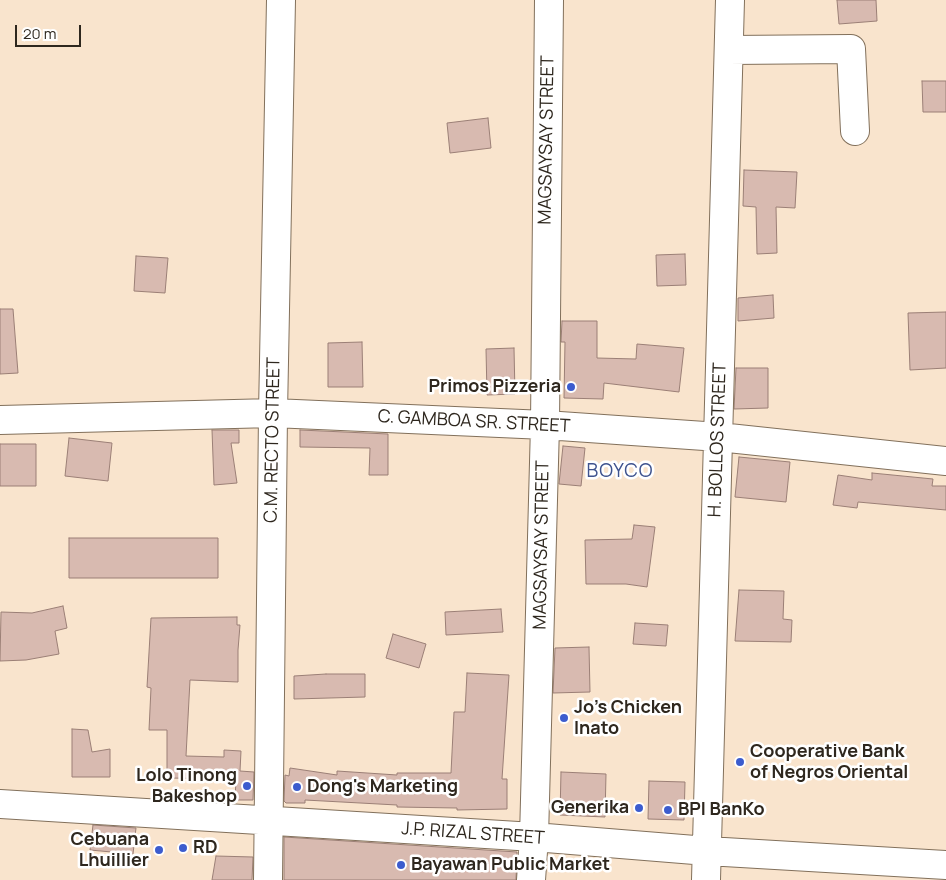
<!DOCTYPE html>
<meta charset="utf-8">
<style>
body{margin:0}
#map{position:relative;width:946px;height:880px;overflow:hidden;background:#f9e4cd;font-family:Manrope,sans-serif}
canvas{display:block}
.scale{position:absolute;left:15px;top:25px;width:66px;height:22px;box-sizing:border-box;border:2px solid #2e271e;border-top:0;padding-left:6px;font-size:15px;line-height:18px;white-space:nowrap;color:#2e271e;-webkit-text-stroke:4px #fff;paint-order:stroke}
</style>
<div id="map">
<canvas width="946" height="880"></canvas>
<div class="scale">20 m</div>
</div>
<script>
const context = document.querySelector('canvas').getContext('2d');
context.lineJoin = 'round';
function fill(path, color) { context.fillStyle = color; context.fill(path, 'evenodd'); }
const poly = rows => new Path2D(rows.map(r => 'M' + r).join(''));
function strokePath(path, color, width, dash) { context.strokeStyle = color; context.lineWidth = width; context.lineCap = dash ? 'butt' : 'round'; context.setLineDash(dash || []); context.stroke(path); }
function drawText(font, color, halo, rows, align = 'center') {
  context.font = font + ' Manrope,sans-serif'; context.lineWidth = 5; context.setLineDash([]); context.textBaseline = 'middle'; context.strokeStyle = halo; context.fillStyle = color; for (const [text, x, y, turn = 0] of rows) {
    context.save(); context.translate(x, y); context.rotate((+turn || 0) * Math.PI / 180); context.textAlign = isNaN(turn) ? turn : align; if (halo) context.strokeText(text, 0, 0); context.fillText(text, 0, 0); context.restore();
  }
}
const building = poly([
 [837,0,876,0,877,21,839,24,837,0],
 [922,81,946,81,946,112,923,112,922,81],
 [488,118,491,148,450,153,447,123,488,118],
 [744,170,797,172,795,208,776,207,777,253,757,254,756,207,743,206,744,170],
 [685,254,686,285,657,286,656,255,685,254],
 [136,256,168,258,165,293,134,291,136,256],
 [773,295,774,318,738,321,738,298,773,295],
 [0,309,13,309,18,373,0,374,0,309],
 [946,312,946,368,910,370,908,313,946,312],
 [562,321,597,321,597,358,636,359,637,344,684,348,679,392,604,383,603,399,564,398,565,342,561,342,562,321],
 [362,342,363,387,328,387,328,343,362,342],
 [514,348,515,394,487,395,486,349,514,348],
 [736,368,768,368,768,408,734,409,736,368],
 [212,430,239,430,239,443,231,443,237,483,214,485,212,430],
 [300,430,388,434,388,475,369,475,370,448,300,447,300,430],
 [69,438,112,443,108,481,65,476,69,438],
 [0,444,36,444,36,486,0,486,0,444],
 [563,446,585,448,581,486,559,484,563,446],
 [739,457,790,462,786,502,735,497,739,457],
 [872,473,933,479,932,486,946,486,946,510,858,502,857,508,833,505,838,475,872,480,872,473],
 [634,525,655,527,647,587,626,584,586,584,585,540,632,539,634,525],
 [69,538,218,538,218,578,69,578,69,538],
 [739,590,784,591,783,619,792,620,791,642,735,641,739,590],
 [63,606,67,628,55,631,59,654,26,660,0,661,1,612,32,613,63,606],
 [501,609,503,632,446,635,445,612,501,609],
 [237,617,237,625,240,625,238,650,238,682,190,680,186,756,224,757,224,750,241,751,240,771,254,772,253,800,235,800,236,779,167,778,167,730,149,730,151,688,147,687,151,618,237,617],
 [635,623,668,625,666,646,633,644,635,623],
 [393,634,426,644,419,668,386,658,393,634],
 [589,647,590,692,553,693,555,648,589,647],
 [467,673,509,675,502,779,507,779,507,809,457,810,457,808,397,807,397,805,305,800,305,803,286,803,284,801,285,775,289,776,290,768,337,775,337,771,397,775,397,773,451,773,454,712,465,712,467,673],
 [326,674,365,674,365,697,294,699,294,676,326,674],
 [72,729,88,730,92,752,110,749,110,777,72,777,72,729],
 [561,772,606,774,605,817,560,815,561,772],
 [649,781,685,782,684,820,648,819,649,781],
 [93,825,136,828,133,854,90,850,93,825],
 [284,837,517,852,516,880,284,880,284,837],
 [216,856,253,857,252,880,212,880,216,856]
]);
const minor = poly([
 [729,50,851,49,855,131],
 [0,420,273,413,545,425,719,437,946,461],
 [0,804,534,837,707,851,946,865],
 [268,880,273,413,281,0],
 [531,880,534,837,545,425,549,0],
 [706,880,730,0]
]);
const markers = [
 [571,387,5,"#3c5cce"],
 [564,718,5,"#3c5cce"],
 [740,762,5,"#3c5cce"],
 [247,786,5,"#3c5cce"],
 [297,787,5,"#3c5cce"],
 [639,808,5,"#3c5cce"],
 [668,810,5,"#3c5cce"],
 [183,848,5,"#3c5cce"],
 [159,850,5,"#3c5cce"],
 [401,865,5,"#3c5cce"]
];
const streetNames = [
 ["MAGSAYSAY STREET",547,140,-89],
 ["C. GAMBOA SR. STREET",474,422,3],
 ["C.M. RECTO STREET",273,440,-89],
 ["H. BOLLOS STREET",718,440,-88],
 ["MAGSAYSAY STREET",542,545,-89],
 ["J.P. RIZAL STREET",473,834,4]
];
const poiNames = [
 ["Primos Pizzeria",561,387,"right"],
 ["Jo’s Chicken",574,708],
 ["Inato",574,729],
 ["Cooperative Bank",750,752],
 ["of Negros Oriental",750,773],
 ["Lolo Tinong",237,776,"right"],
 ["Bakeshop",237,797,"right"],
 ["Dong's Marketing",307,787],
 ["Generika",629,808,"right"],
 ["BPI BanKo",678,810],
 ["Cebuana",149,840,"right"],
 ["Lhuillier",149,861,"right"],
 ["RD",193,848],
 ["Bayawan Public Market",411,865]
];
const neighbourhoodNames = [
 ["BOYCO",620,472]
];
fill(building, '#d8bab0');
strokePath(building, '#9b7f76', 1);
strokePath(minor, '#82705b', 30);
strokePath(minor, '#fff', 28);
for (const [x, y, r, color] of markers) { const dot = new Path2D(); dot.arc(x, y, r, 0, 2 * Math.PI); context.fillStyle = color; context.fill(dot); strokePath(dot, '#fff', 2); }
drawText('18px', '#2e271e', '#fff', streetNames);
drawText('bold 18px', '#2e271e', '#fff', poiNames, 'left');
context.letterSpacing = '1px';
drawText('19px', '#3f538e', '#fff', neighbourhoodNames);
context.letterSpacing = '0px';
</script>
